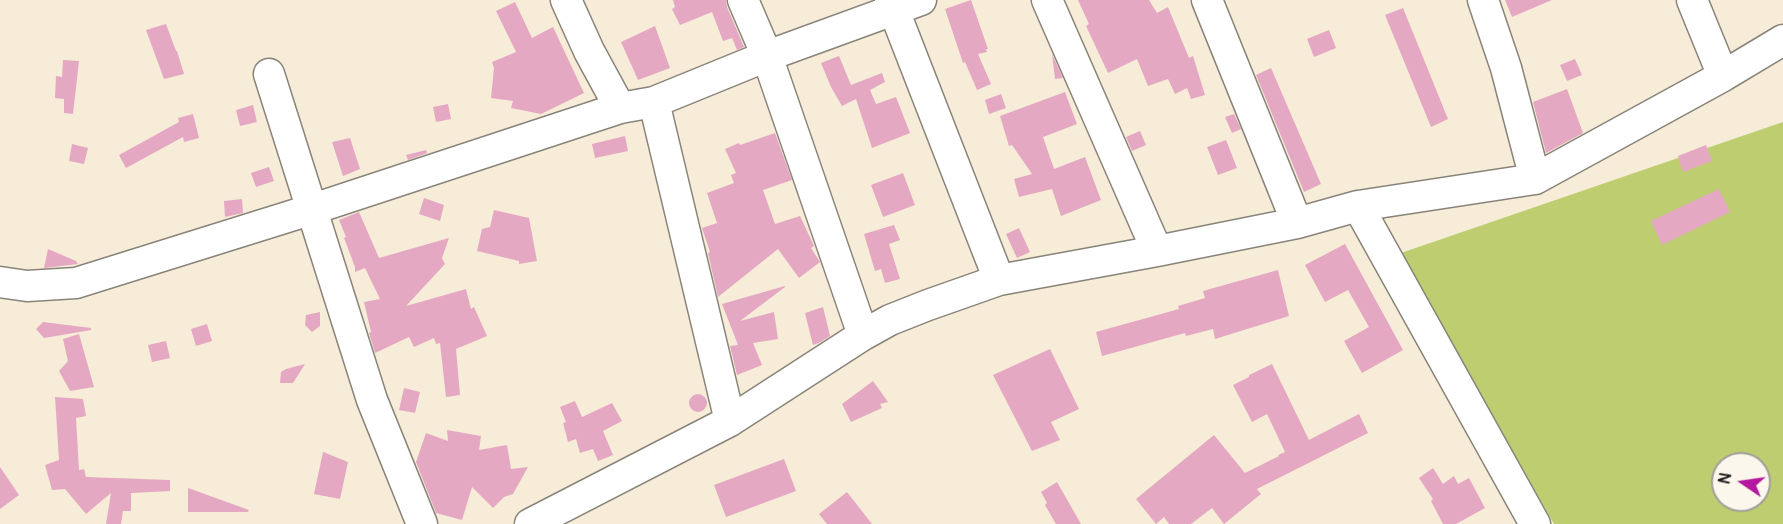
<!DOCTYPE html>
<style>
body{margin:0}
#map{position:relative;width:1783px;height:524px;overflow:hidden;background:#f6ecd7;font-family:Pangolin,sans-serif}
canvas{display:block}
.north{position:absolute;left:1711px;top:452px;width:60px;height:60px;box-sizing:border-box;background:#fbf7ec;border:2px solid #a29f99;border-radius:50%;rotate:283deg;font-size:16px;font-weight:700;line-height:24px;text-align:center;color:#1c1c1c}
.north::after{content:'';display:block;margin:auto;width:21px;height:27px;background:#b5179e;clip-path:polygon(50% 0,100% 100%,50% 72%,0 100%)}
</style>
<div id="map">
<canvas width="1783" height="524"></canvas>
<div class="north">N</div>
</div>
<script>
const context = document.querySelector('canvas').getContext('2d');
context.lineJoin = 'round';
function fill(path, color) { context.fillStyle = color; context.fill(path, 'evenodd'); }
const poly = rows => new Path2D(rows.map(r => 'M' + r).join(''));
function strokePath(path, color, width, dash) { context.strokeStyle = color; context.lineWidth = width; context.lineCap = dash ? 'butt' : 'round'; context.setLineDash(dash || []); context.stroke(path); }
const green = poly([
 [1783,122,1783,524,1554,524,1401,253],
 [1723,464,1759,464,1759,500,1723,500]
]);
const building = poly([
 [673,0,726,0,727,7,744,47,737,50,732,38,723,41,712,12,680,25,672,9,675,7],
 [971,0,988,49,986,49,987,52,978,54,991,84,977,90,965,62,963,63,945,9],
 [1078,0,1149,0,1157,13,1168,7,1189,58,1193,56,1205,95,1191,99,1187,88,1175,94,1168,79,1148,86,1137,59,1108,73,1086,26,1089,24],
 [1505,0,1552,0,1512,17],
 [515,2,532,38,553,27,584,93,541,114,511,108,513,101,491,98,494,68,492,62,516,52,496,11],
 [1403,8,1448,119,1431,127,1385,15],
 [166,24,176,51,177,51,184,74,164,79,146,30],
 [655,26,670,68,638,80,621,42],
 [1329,30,1336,48,1314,57,1307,39],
 [1052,54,1063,78,1055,79],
 [839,56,851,85,882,73,885,82,870,90,876,104,896,97,910,133,872,148,856,99,842,106,831,87,821,63],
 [1575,59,1582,75,1567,81,1560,65],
 [63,60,79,61,73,114,64,113,64,99,55,98,56,76,62,77],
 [1271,68,1321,184,1304,192,1256,75],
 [1567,89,1583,133,1546,153,1533,102],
 [1065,92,1077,124,1043,137,1054,169,1085,157,1101,200,1061,216,1052,189,1019,197,1014,179,1032,174,1012,145,1009,146,1000,116],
 [1001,94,1006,108,989,114,985,100],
 [448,104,451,119,436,122,433,107],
 [253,105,257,122,240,126,236,110],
 [193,114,199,138,184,142,183,137,126,168,119,155,179,122,178,118],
 [1234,114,1241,129,1232,133,1225,117],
 [1140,131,1146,145,1132,151,1126,137],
 [775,133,792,180,763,190,775,224,800,216,814,246,811,248,820,262,799,278,778,249,718,297,708,253,710,252,702,228,717,223,707,193,734,183,731,175,736,173,725,149,739,143,740,145],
 [625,136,628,151,595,158,592,144],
 [350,138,360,169,343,176,332,142],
 [1226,140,1237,168,1218,175,1207,147],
 [72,144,88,148,84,164,69,161],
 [1706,145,1712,161,1683,172,1678,156],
 [426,150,427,153,408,160,406,155],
 [269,167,274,181,256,187,251,173],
 [903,173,915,205,883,217,871,185],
 [1719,189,1730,212,1662,245,1651,221],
 [424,198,444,205,440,221,419,214],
 [242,199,243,213,225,217,224,201],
 [494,210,529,218,537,261,519,264,519,261,477,251,482,229,490,227],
 [359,212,379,258,449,238,442,258,445,264,406,306,466,289,471,309,474,307,487,336,456,349,460,395,446,397,440,343,436,344,434,338,414,347,409,337,375,353,369,333,371,332,364,302,380,299,365,268,355,272,355,267,344,238,346,237,339,220],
 [894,225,900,240,889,244,900,279,885,283,881,269,875,271,864,234],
 [1019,228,1030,252,1017,258,1006,234],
 [1345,244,1403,350,1362,373,1344,341,1369,327,1348,290,1325,302,1305,265],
 [48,249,76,261,78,264,44,268],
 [1278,270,1289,316,1215,339,1213,329,1186,336,1185,333,1102,356,1096,332,1179,309,1178,306,1205,298,1203,291],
 [785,286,785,287,740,321,774,312,778,339,753,343,762,365,737,375,730,346,738,345,722,304],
 [823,307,830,336,819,343,813,345,805,313],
 [320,312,320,326,312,332,305,325,306,315],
 [43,322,91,328,91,330,44,338,36,329],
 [207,324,212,341,196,346,191,329],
 [79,334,94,387,70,391,59,371,68,361,63,339],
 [166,341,170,358,152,362,148,345],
 [1050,349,1079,409,1051,422,1060,440,1032,451,993,375],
 [305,364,293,383,280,383,281,372,286,369],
 [1272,364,1309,440,1359,414,1368,433,1257,489,1261,494,1224,524,1212,508,1191,524,1169,524,1164,517,1156,524,1136,499,1214,435,1245,473,1279,456,1278,455,1285,452,1267,414,1252,422,1233,385,1249,377,1249,375],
 [873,381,888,402,880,404,882,408,851,422,842,404],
 [404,388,420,392,415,413,399,410],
 '689 403a9 9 0 1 1 18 0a9 9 0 1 1-18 0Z',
 [55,397,83,399,86,416,76,418,79,470,84,469,86,477,170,480,170,491,131,493,131,511,123,511,121,524,106,524,111,493,86,514,65,489,52,490,45,465,59,460],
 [575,401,582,417,612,403,622,421,603,431,613,455,598,461,593,449,580,453,576,439,568,442,563,423,566,422,560,407],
 [447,430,481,436,479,450,507,445,511,469,528,467,513,494,504,497,493,508,472,487,462,520,436,513,416,462,426,433,448,441],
 [323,452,348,462,340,499,314,494],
 [784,459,796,491,726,517,714,485],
 [0,467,19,495,0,509],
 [1433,468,1443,484,1454,476,1458,484,1469,478,1485,508,1456,524,1443,524,1431,501,1433,499,1419,478],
 [1057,482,1081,524,1056,524,1045,505,1047,503,1041,492],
 [188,488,249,510,248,512,188,512],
 [847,492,872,524,827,524,819,514]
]);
const minor = poly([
 [566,0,589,51,620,108],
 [743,0,767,56,863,335],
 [890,0,999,280],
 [1047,0,1157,251],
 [1207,0,1297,223],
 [1483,0,1506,68,1535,179],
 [1692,0,1723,76],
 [269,74,372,400,422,524],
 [654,102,730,421],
 [1358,206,1535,524],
 [0,282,27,286,76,283,313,209,620,108,654,102,767,56,921,0],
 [530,524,730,421,863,335,890,320,928,305,999,280,1157,251,1297,223,1358,206,1535,179,1723,76,1783,40]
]);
fill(green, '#bdcd70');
fill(building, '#e5a8c3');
strokePath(minor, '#89847a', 33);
strokePath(minor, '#fff', 30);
</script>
